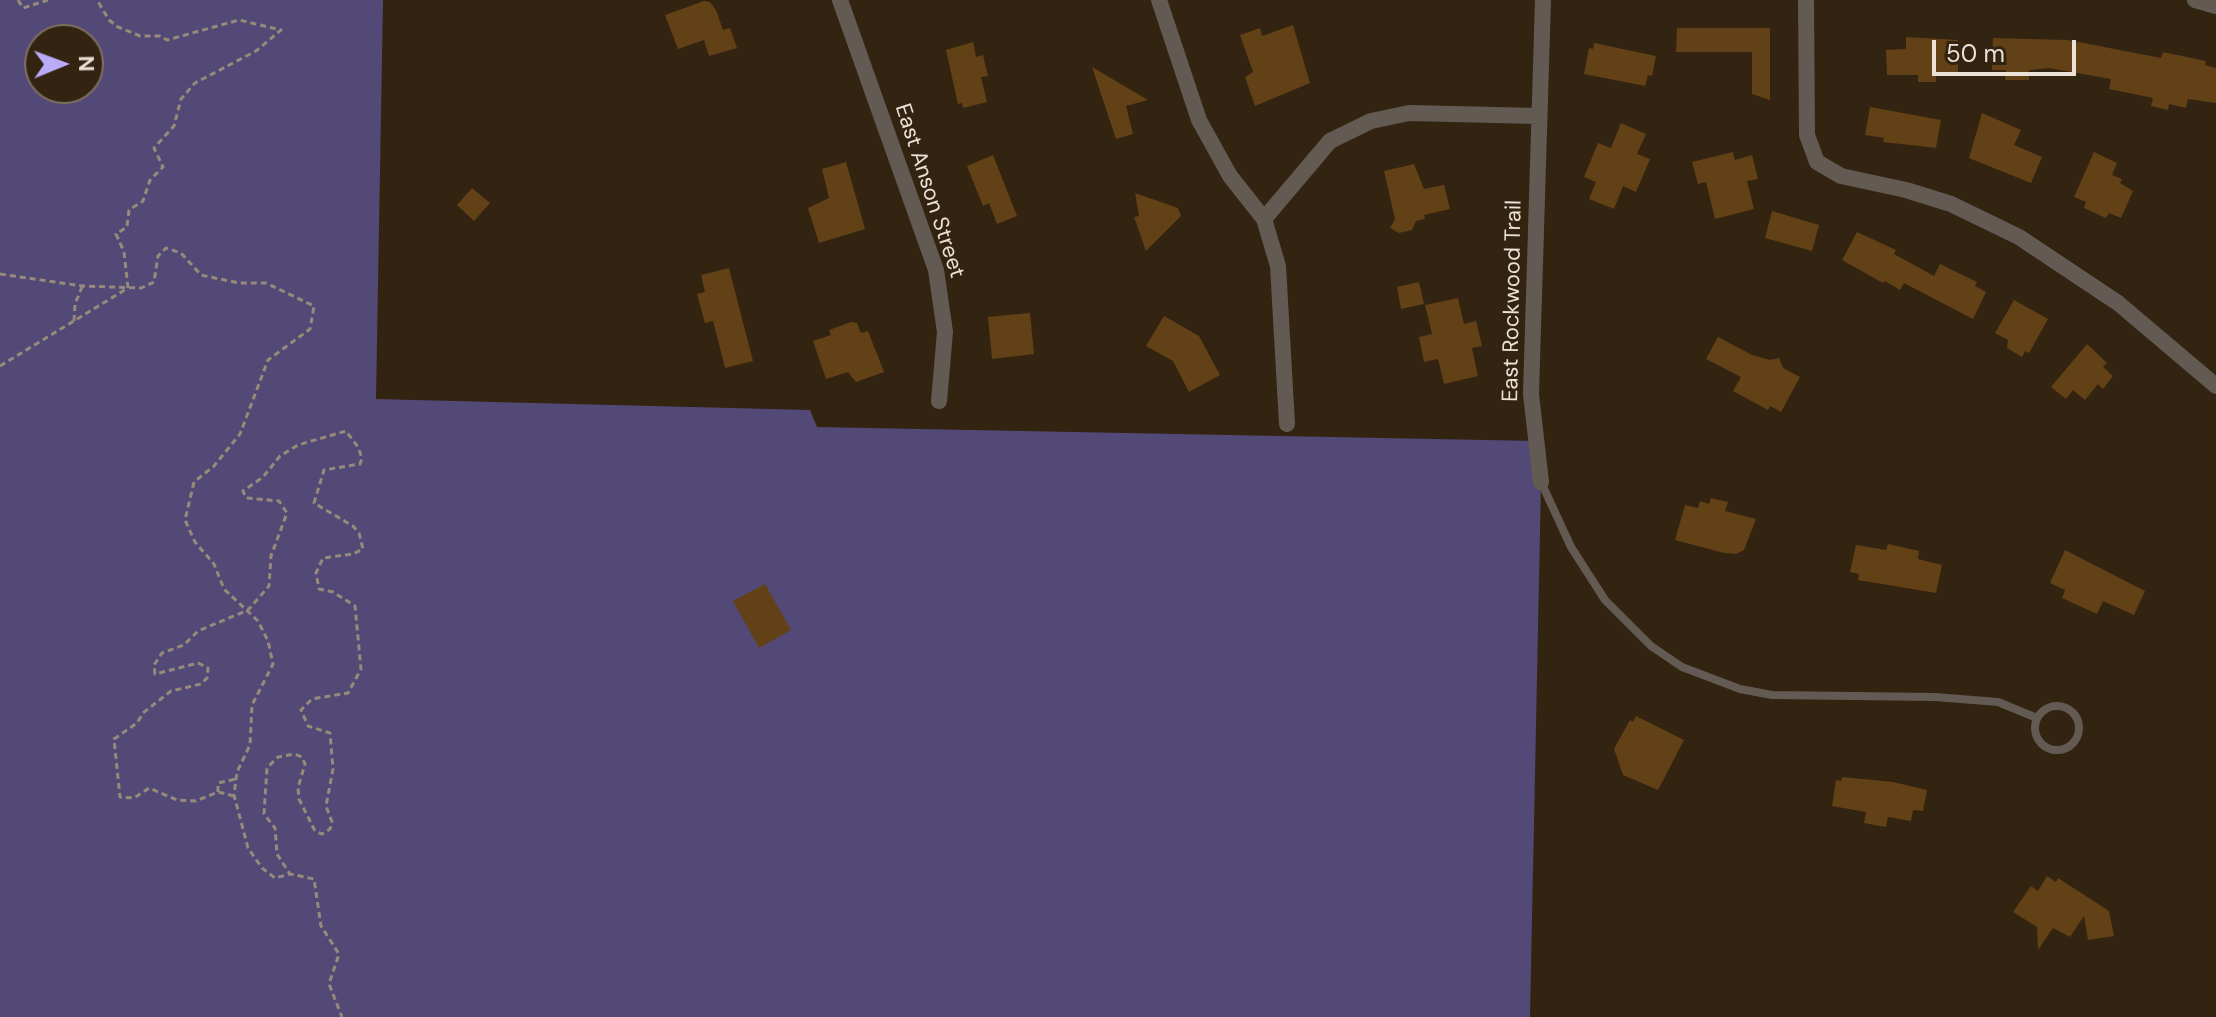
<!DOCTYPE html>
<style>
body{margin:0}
#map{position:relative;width:2216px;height:1017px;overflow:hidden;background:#332311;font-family:"DM Sans",sans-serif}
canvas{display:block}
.north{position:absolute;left:24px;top:24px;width:80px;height:80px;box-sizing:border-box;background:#332311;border:2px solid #7d6f60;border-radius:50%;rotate:89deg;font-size:22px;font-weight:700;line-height:32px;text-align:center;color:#ece1d6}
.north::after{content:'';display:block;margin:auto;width:28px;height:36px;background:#b9abf7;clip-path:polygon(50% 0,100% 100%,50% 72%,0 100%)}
.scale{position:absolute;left:1932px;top:40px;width:144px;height:36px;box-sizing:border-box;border:4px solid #ece1d6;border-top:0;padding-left:10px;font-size:24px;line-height:28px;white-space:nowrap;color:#ece1d6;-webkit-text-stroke:6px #332311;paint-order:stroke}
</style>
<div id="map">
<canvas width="2216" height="1017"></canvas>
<div class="north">N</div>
<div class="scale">50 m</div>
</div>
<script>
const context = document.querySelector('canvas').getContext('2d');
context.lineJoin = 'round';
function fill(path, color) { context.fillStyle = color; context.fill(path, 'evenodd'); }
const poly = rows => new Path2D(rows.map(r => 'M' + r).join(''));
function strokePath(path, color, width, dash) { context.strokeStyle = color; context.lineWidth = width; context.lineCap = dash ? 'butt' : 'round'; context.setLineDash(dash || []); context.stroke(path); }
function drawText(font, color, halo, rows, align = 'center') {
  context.font = font + ' "DM Sans",sans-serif'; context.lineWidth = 7; context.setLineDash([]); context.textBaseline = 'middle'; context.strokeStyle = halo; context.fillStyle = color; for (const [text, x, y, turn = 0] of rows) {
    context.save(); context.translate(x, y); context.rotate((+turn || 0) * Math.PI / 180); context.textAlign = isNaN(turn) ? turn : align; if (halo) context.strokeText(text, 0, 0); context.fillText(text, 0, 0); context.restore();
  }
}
const forest = poly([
 [0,0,383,0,376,399,810,410,817,427,1537,441,1541,482,1530,1017,0,1017],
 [40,40,88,40,88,88,40,88]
]);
const building = poly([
 [704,1,710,2,716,10,723,30,730,28,737,48,709,56,704,40,678,49,665,15],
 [1293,25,1310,83,1255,106,1245,77,1253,72,1240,35,1260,28,1262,36],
 [1677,28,1770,28,1770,100,1752,94,1752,52,1676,52],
 [1906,37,1958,40,1958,73,1936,73,1936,82,1918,82,1918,75,1887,75,1886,50,1906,49],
 [1993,38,2068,40,2161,58,2163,52,2206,61,2205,65,2216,68,2216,103,2188,99,2186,108,2169,104,2168,110,2151,106,2153,98,2109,89,2111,79,2049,68,2029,70,2029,80,2005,80,2006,70,1992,70],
 [973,42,976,57,983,55,988,76,981,77,987,102,963,108,962,103,958,104,946,50],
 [1594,43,1656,56,1652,76,1648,75,1645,86,1584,74,1589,48,1593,49],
 [1092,67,1148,100,1126,106,1133,134,1116,139],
 [1870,107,1941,120,1936,148,1883,142,1884,138,1865,135],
 [1982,113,2021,130,2014,145,2042,157,2031,183,1969,158],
 [1621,123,1646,134,1637,154,1650,159,1636,192,1623,186,1614,209,1589,199,1596,182,1584,177,1598,143,1611,148],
 [1733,152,1735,160,1752,155,1758,179,1747,181,1754,209,1715,219,1706,182,1698,184,1692,162],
 [2094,152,2117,163,2112,175,2122,179,2120,183,2133,191,2121,218,2109,213,2106,218,2084,208,2086,202,2074,197],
 [993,155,1017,216,997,224,989,203,983,206,967,166],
 [846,162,865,229,819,243,808,208,829,198,822,169],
 [1414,164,1424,189,1444,185,1450,209,1424,215,1425,219,1416,221,1412,230,1399,233,1390,228,1395,219,1384,171],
 [472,188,490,203,474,221,457,205],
 [1135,193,1178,208,1181,216,1146,251,1134,217,1139,216],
 [1772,211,1819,225,1812,251,1765,238],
 [1857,232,1896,250,1894,254,1934,276,1940,264,1977,282,1975,286,1986,292,1973,319,1904,283,1900,290,1885,281,1883,283,1842,260],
 [729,268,753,361,725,368,713,321,705,323,697,294,705,292,701,275],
 [1419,282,1424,304,1401,309,1397,287],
 [1458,298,1464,324,1476,321,1482,346,1472,348,1478,376,1444,384,1438,359,1424,362,1419,337,1432,334,1425,305],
 [2014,300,2048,319,2029,353,2025,351,2022,357,2007,348,2008,340,1995,333],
 [1030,313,1034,354,992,359,988,317],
 [1164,316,1199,336,1220,375,1189,392,1173,361,1146,346],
 [851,322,857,323,861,333,868,331,884,372,856,382,848,372,826,379,813,341,831,335,829,330],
 [1718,337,1752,355,1770,360,1779,358,1783,368,1800,377,1781,412,1770,406,1768,410,1733,391,1741,377,1706,359],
 [2087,344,2107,363,2103,367,2113,376,2103,389,2098,384,2085,400,2073,390,2066,399,2051,387],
 [1711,498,1728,502,1725,511,1756,519,1744,550,1736,554,1724,553,1675,540,1685,505,1698,508,1700,501,1709,504],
 [1888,544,1919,551,1918,559,1942,565,1936,593,1858,580,1859,574,1850,572,1856,545,1886,550],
 [2065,550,2145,591,2134,615,2103,601,2097,614,2062,598,2065,590,2050,583],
 [765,584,791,630,759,648,733,601],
 [1636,716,1684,740,1658,790,1623,775,1614,749,1630,720,1633,722],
 [1842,777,1893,782,1927,790,1923,811,1913,810,1911,821,1888,817,1886,827,1864,823,1866,812,1832,806,1836,780,1841,781],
 [2047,876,2056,882,2058,878,2109,911,2114,936,2088,940,2084,916,2070,937,2053,928,2038,950,2037,927,2013,912,2031,886,2038,891]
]);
const path = poly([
 [18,0,23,8,48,0],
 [0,274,82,286,141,288,154,282,158,256,166,248,181,253,201,275,239,283,266,283,314,306,310,329,268,360,240,434,214,466,194,482,185,520,195,542,214,564,224,589,258,621,268,641,273,664,252,705,250,745,237,772,234,795,248,848,262,868,275,878,290,874,314,879,321,926,339,954,329,984,342,1017],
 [74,321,75,304,82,287],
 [0,366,128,288,124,252,116,234,127,227,129,210,143,201,150,180,163,167,154,148,174,126,181,99,195,83,256,51,281,30,239,20,167,40,160,36,140,36,118,27,109,20,97,0],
 [218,792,218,783,236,779],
 [234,796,218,792,196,801,177,800,149,788,134,798,120,797,114,739,137,723,143,713,171,691,201,684,207,678,208,668,198,663,155,674,154,665,162,653,184,645,198,631,248,610,269,586,271,556,287,513,279,501,246,498,243,491,263,477,280,456,298,445,346,431,358,447,362,458,360,464,324,470,314,503,353,526,359,533,363,549,353,554,323,558,316,573,319,589,333,592,355,606,361,669,348,693,312,699,301,710,308,726,330,733,333,769,326,806,332,822,330,829,322,834,315,831,299,799,298,788,305,764,302,757,294,754,278,757,267,768,264,814,275,828,277,854,290,874]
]);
const service = poly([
 [1541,482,1571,547,1605,600,1651,646,1682,667,1740,689,1772,695,1935,697,1998,702,2037,718],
 '2035 728a22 22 0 1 1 44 0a22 22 0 1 1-44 0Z'
]);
const minor = poly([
 [840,0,936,270,945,332,939,401],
 [1159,0,1199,120,1230,176,1264,219,1278,266,1287,424],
 [1806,0,1807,135,1817,162,1841,176,1906,190,1951,204,2019,237,2118,303,2216,386],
 [2195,0,2216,6],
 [1264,219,1330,141,1371,121,1409,113,1539,116],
 [1541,482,1531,394,1543,0]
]);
const streetNames = [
 ["East Anson Street",929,191,72],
 ["East Rockwood Trail",1513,301,-89]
];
fill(forest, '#524976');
fill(building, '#634116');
strokePath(path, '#978a7b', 3, [6, 4]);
strokePath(service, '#635b53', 8);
strokePath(minor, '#635b53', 16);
drawText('22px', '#ece1d6', '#332311', streetNames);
</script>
